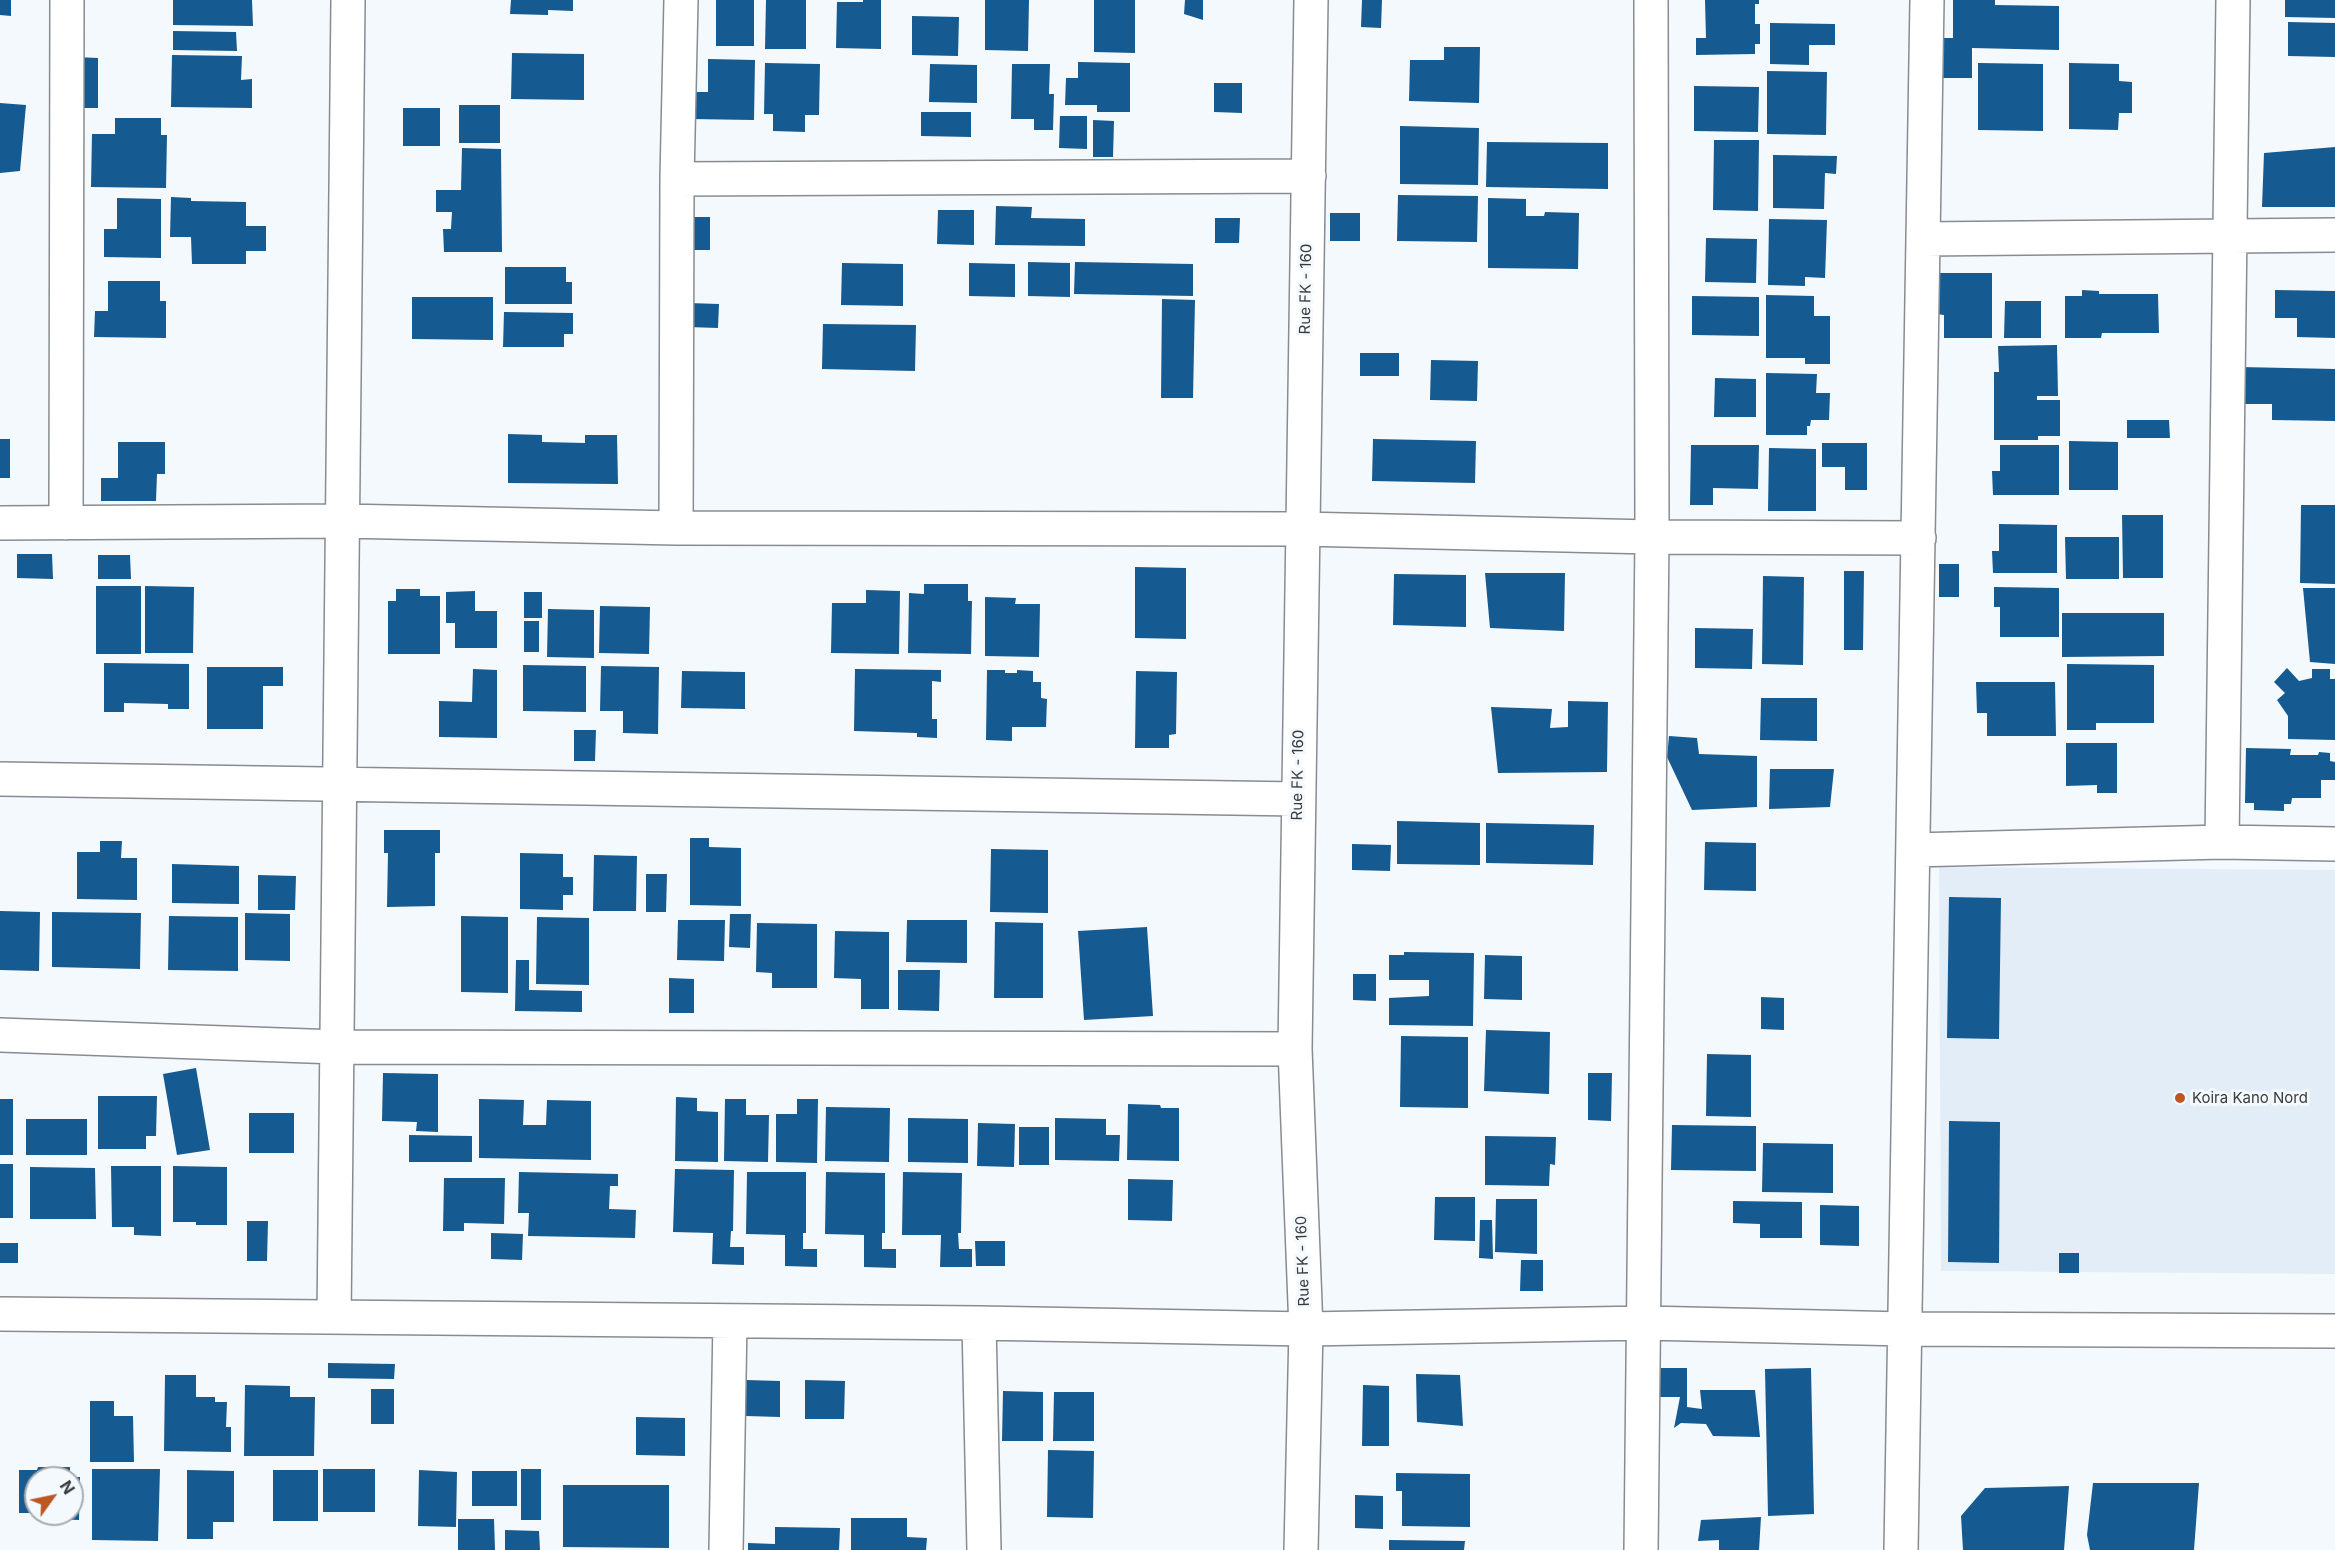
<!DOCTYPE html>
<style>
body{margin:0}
#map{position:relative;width:2335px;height:1550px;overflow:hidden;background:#f4f9fe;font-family:Inter,sans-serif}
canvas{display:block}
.north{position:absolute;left:24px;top:1466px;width:60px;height:60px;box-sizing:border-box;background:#f4f9fe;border:2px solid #a9adb1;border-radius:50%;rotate:57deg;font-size:16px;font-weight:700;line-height:24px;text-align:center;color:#393b3d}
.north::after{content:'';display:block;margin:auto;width:21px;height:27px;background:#bb5821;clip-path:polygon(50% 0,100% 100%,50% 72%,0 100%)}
</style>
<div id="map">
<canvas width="2335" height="1550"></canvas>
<div class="north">N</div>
</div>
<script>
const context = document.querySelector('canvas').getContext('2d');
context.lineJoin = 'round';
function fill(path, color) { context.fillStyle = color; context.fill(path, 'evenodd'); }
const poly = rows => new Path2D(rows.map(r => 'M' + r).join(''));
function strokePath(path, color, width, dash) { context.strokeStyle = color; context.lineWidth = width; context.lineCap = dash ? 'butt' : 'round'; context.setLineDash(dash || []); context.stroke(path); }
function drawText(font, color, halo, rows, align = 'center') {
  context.font = font + ' Inter,sans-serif'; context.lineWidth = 6; context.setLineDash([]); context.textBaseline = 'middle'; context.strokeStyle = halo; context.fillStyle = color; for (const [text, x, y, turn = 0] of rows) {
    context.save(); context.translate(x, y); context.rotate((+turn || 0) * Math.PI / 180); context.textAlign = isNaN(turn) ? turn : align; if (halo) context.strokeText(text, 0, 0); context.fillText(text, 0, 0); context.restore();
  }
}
const built = poly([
 [1939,867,2335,870,2335,1274,1941,1271]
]);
const building = poly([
 [0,0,11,0,11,16,0,15],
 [173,0,252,0,253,26,173,25],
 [511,0,573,0,573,11,548,10,548,15,510,14],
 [716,0,754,0,754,46,716,46],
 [766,0,806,0,806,49,765,49],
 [863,0,881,0,881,49,836,48,837,2,863,2],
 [985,0,1029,0,1028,51,985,50],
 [1094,0,1135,0,1135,53,1094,52],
 [1185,0,1203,0,1203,20,1184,14],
 [1362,0,1382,0,1381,28,1361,27],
 [1705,0,1759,0,1759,4,1755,4,1755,24,1760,24,1760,44,1755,44,1755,54,1696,55,1696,38,1706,38],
 [1953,0,1995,0,1995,5,2059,6,2059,50,1972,48,1972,78,1942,78,1942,38,1953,38],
 [2285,0,2335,0,2335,18,2285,17],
 [912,16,959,17,958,56,912,55],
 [2288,22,2335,23,2335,57,2288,56],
 [1770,23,1835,24,1835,45,1809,45,1809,65,1770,64],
 [173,31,236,32,237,51,173,50],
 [1444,47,1480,47,1479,103,1409,101,1410,60,1444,60],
 [512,53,584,54,584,100,511,99],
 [172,55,242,56,241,80,252,79,252,108,171,107],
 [75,57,98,58,98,108,75,108],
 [708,59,755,60,754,120,690,119,690,92,708,92],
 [1078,62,1130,63,1130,112,1097,112,1097,105,1065,105,1066,78,1078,78],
 [765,63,820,64,819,115,805,115,805,132,773,131,773,114,764,114],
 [1978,63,2043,64,2043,131,1978,130],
 [2069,63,2119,64,2119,81,2132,82,2132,113,2119,113,2118,130,2069,129],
 [930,64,977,65,977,103,929,102],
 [1012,64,1050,64,1049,94,1054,94,1053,130,1034,130,1034,119,1011,119],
 [1767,71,1827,72,1826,135,1767,134],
 [1214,83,1242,83,1242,113,1214,112],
 [1694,86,1759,87,1758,132,1694,131],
 [0,103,26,105,20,171,0,173],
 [459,105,500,105,500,143,459,143],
 [403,108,440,108,440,146,403,146],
 [921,112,971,112,971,137,921,136],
 [1060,116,1087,116,1087,149,1059,148],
 [115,118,161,118,161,135,167,135,166,188,91,187,92,134,115,134],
 [1093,120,1114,121,1113,157,1093,157],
 [1400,126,1479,128,1478,185,1400,184],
 [1714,140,1759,140,1758,211,1713,210],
 [1487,142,1608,143,1608,189,1486,187],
 [2335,147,2335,207,2262,207,2264,153],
 [462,148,501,149,502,252,444,252,443,229,451,229,452,212,436,212,436,190,461,190],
 [1773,155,1837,156,1836,174,1825,173,1824,209,1773,208],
 [1398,195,1478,196,1477,242,1397,241],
 [171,197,191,198,191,201,246,202,246,226,266,226,266,251,246,251,246,264,192,264,191,237,170,237],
 [117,198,161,199,161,258,104,257,104,229,117,229],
 [1488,198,1526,199,1526,216,1544,216,1545,212,1579,213,1578,269,1488,268],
 [996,206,1032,207,1031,218,1085,219,1085,246,995,245],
 [938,210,974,210,974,245,937,244],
 [1330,213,1360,213,1360,241,1330,241],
 [686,217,710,217,710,250,686,250],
 [1215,218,1240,218,1239,243,1215,243],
 [1769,219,1827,220,1825,278,1805,277,1805,286,1768,285],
 [1706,238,1757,239,1756,283,1705,282],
 [1028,262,1070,263,1070,297,1028,296],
 [1075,262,1193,264,1193,296,1074,294],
 [842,263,903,264,903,306,841,305],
 [969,263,1015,264,1015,297,969,296],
 [505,267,566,267,566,282,572,282,572,304,505,304],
 [1935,273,1992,273,1992,338,1944,338,1944,315,1936,314],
 [108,281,160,281,160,301,166,301,166,338,94,337,95,311,108,311],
 [2082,290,2099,291,2099,294,2158,294,2159,333,2102,333,2101,338,2065,338,2065,296,2082,296],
 [2275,290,2335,291,2335,338,2297,337,2297,318,2275,318],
 [1766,295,1814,296,1814,316,1830,316,1830,364,1805,364,1805,358,1766,358],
 [1692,296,1759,297,1759,336,1692,335],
 [412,297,493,297,493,340,412,339],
 [1162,299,1195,300,1193,398,1161,398],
 [2005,301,2041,301,2041,338,2004,338],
 [688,303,719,304,718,328,688,327],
 [504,312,573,313,573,334,564,334,564,347,503,347],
 [823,324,916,325,915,371,822,369],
 [2057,345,2058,396,2037,396,2037,400,2060,400,2060,436,2038,436,2038,440,1994,440,1994,372,1999,372,1998,346],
 [1360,353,1399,353,1399,376,1360,376],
 [1431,360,1478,361,1477,401,1430,400],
 [2240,367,2335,369,2335,421,2272,420,2272,404,2240,404],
 [1766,373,1817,374,1816,393,1830,393,1829,420,1811,420,1810,426,1807,426,1807,435,1766,435],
 [1715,378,1756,379,1756,417,1714,417],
 [2127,420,2169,420,2170,438,2127,438],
 [508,434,542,435,542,442,585,443,585,435,617,435,618,484,508,483],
 [0,439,10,439,10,478,0,478],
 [1373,439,1476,441,1475,483,1372,481],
 [2069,441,2118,442,2118,490,2069,490],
 [118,442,165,442,165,474,157,474,156,501,101,501,101,478,118,478],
 [1822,443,1867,443,1867,490,1845,490,1845,467,1822,467],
 [1691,445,1759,445,1758,489,1713,488,1713,505,1690,505],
 [2000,445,2059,445,2059,495,1993,495,1992,471,2000,471],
 [1769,448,1816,449,1816,511,1768,511],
 [2301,505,2335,505,2335,584,2300,583],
 [2122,515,2163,515,2163,578,2123,578],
 [1999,524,2057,525,2057,573,1993,573,1992,551,1999,551],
 [2065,537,2119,537,2119,579,2066,579],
 [17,554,52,554,53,579,17,578],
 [98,555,130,555,131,579,98,579],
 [1939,564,1959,564,1959,597,1939,597],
 [1135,567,1186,568,1186,639,1135,638],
 [1844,571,1864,571,1863,650,1844,650],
 [1485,573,1565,573,1564,631,1490,628],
 [1394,574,1466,575,1466,627,1393,625],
 [1763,576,1804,577,1803,665,1762,664],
 [924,584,968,584,968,601,972,601,971,654,908,653,909,593,924,594],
 [96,586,141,586,141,654,96,654],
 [145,586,194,587,193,653,145,653],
 [1994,587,2059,588,2059,637,2000,637,2000,607,1994,607],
 [2303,588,2335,588,2335,664,2310,662],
 [396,589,420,589,420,596,440,596,440,654,388,654,388,601,396,601],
 [866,590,900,591,899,654,831,653,832,603,866,603],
 [475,591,475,611,497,611,497,648,455,648,455,623,446,623,446,592],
 [524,592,542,592,542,618,524,618],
 [985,597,1016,598,1015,604,1040,604,1039,657,985,656],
 [600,606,650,607,649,654,599,653],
 [548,609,594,610,594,658,547,657],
 [2062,613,2164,613,2164,656,2062,657],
 [524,621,539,621,539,652,524,652],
 [1695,628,1753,629,1752,669,1695,668],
 [104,663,189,664,189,709,168,709,168,704,124,703,124,712,104,712],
 [2067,664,2154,665,2154,723,2096,723,2096,730,2067,730],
 [523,665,586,666,586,712,523,711],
 [601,666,659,667,658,734,623,733,623,711,600,711],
 [207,667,283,667,283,686,263,686,263,729,207,729],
 [2287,668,2299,681,2312,678,2312,669,2330,669,2330,679,2335,679,2335,740,2288,739,2288,716,2277,700,2285,693,2274,682],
 [473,669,497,670,497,738,439,737,439,701,472,702],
 [855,669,941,670,941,682,932,681,932,719,937,719,937,738,917,737,917,733,854,731],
 [987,670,1005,670,1005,673,1017,673,1017,670,1033,671,1033,682,1041,682,1041,698,1047,699,1046,727,1012,727,1012,741,986,740],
 [682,671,745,672,745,709,681,708],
 [1136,671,1177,672,1176,734,1169,735,1169,748,1135,748],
 [1976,682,2055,682,2056,736,1987,736,1987,713,1977,713],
 [1761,698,1817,698,1817,741,1760,740],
 [1568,701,1608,702,1607,772,1498,773,1491,707,1552,709,1550,728,1568,727],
 [574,730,596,730,595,761,574,761],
 [1669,736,1697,738,1699,754,1757,756,1757,807,1692,810,1667,757],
 [2066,743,2117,743,2117,793,2097,793,2097,785,2066,786],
 [2246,748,2291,749,2290,755,2318,755,2319,752,2330,753,2330,761,2335,762,2335,780,2321,780,2321,798,2292,798,2291,804,2284,804,2284,811,2254,810,2254,803,2245,803],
 [1770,769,1834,769,1830,807,1769,809],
 [1397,821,1480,823,1480,865,1397,864],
 [1486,823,1594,825,1593,865,1486,863],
 [384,830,440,830,440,853,435,853,435,906,387,907,388,853,384,853],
 [690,838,709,838,709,847,741,848,741,906,690,905],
 [100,841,122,841,121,858,137,858,137,900,77,899,77,852,100,852],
 [1705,842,1756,843,1756,891,1704,890],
 [1352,844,1391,845,1390,871,1352,870],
 [991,849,1048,850,1048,913,990,912],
 [520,853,563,854,563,877,573,877,573,895,563,895,563,910,520,909],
 [594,855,637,856,636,911,593,911],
 [172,864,239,866,239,904,172,903],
 [646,874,667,874,666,912,646,912],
 [258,875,296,876,295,910,258,910],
 [1949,897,2001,898,1999,1039,1947,1038],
 [0,911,40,912,39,971,0,970],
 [52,912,141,913,140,969,52,967],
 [245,913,290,914,290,961,245,960],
 [730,914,751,914,750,948,729,947],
 [169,916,238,917,238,971,168,970],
 [461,916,508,917,508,993,461,992],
 [537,917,589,918,589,985,536,984],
 [678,920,725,920,724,961,677,960],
 [907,920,967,920,967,963,906,962],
 [995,922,1043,923,1043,998,994,998],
 [757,923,817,924,817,988,772,988,772,973,756,972],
 [1147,927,1153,1016,1084,1020,1078,931],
 [835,931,889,932,889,1009,861,1009,861,979,834,978],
 [1404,952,1474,953,1473,1026,1389,1025,1389,998,1429,996,1429,980,1389,980,1389,955,1404,955],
 [1485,955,1522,956,1522,1000,1484,999],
 [516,960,529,960,529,990,582,991,582,1012,515,1011],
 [898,970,940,970,939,1011,898,1010],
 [1353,974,1376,974,1376,1001,1353,1000],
 [669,978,694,979,694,1013,669,1013],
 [1761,997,1784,998,1784,1030,1761,1029],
 [1486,1030,1550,1032,1549,1094,1484,1091],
 [1401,1036,1468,1037,1468,1108,1400,1107],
 [1707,1054,1751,1055,1751,1117,1706,1116],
 [196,1068,210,1150,177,1155,163,1074],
 [383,1073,438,1074,438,1132,416,1131,417,1122,382,1121],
 [1588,1073,1612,1073,1611,1121,1588,1120],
 [98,1096,157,1096,156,1136,146,1136,146,1149,98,1149],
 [676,1097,697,1098,697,1111,718,1112,718,1162,675,1161],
 [0,1099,13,1099,13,1155,0,1155],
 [479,1099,524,1100,523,1125,546,1125,547,1100,591,1101,591,1160,479,1158],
 [725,1099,746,1099,746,1115,769,1115,768,1162,724,1161],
 [797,1099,818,1099,817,1163,776,1162,776,1114,797,1114],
 [1128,1104,1160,1105,1161,1108,1179,1108,1179,1161,1127,1160],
 [826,1107,890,1108,889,1162,825,1161],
 [249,1113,294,1113,294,1153,249,1153],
 [908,1118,968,1119,968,1163,908,1162],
 [1055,1118,1106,1119,1106,1135,1120,1135,1119,1161,1055,1160],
 [26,1119,87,1119,87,1155,26,1155],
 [1949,1121,2000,1122,1999,1263,1948,1262],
 [978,1123,1015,1124,1014,1167,977,1166],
 [1672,1125,1756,1126,1756,1171,1671,1170],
 [1019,1127,1049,1127,1049,1165,1019,1165],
 [409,1135,472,1136,472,1162,409,1162],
 [1485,1136,1556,1137,1555,1165,1550,1164,1549,1186,1485,1185],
 [1763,1143,1833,1144,1833,1193,1762,1192],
 [0,1164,13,1164,13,1218,0,1218],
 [111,1166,161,1166,161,1236,134,1235,134,1227,112,1227],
 [173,1166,227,1167,227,1225,196,1225,196,1222,173,1222],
 [30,1167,95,1168,96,1219,30,1219],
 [675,1169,734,1170,733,1231,731,1231,730,1247,744,1247,744,1265,712,1264,713,1233,673,1232],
 [519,1172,618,1174,618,1186,610,1186,609,1209,636,1210,635,1238,528,1236,529,1213,518,1213],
 [747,1172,806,1172,806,1233,803,1233,803,1249,817,1249,817,1267,785,1266,785,1235,746,1234],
 [826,1172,885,1173,885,1233,882,1233,882,1249,896,1249,896,1268,864,1267,864,1235,825,1234],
 [903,1172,962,1173,961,1233,958,1233,959,1249,972,1249,972,1267,940,1267,941,1235,902,1235],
 [444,1178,505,1178,504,1224,464,1223,464,1231,443,1231],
 [1128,1179,1173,1180,1172,1221,1128,1220],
 [1435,1197,1475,1197,1475,1241,1434,1240],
 [1496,1199,1537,1199,1537,1254,1495,1252],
 [1733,1201,1802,1202,1802,1238,1760,1238,1760,1224,1733,1223],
 [1820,1205,1859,1206,1859,1246,1820,1245],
 [1480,1220,1492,1220,1493,1259,1479,1258],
 [247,1221,268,1221,267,1261,247,1261],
 [491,1233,523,1234,522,1260,491,1259],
 [975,1241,1005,1241,1005,1266,976,1266],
 [0,1243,18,1243,18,1263,0,1263],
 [2059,1253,2079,1253,2079,1273,2059,1273],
 [1521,1260,1543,1260,1543,1291,1520,1291],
 [328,1363,395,1364,394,1379,328,1378],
 [1656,1368,1687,1368,1687,1407,1702,1409,1700,1390,1755,1390,1760,1437,1713,1436,1706,1424,1681,1423,1674,1428,1680,1397,1658,1397],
 [1811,1368,1814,1514,1768,1516,1765,1369],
 [1416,1374,1460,1375,1463,1426,1417,1422],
 [165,1375,196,1375,196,1397,215,1397,215,1402,227,1402,226,1427,231,1427,231,1452,164,1451],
 [746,1380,780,1381,780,1417,746,1416],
 [805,1380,845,1381,844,1419,805,1419],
 [245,1385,290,1386,290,1397,315,1397,314,1456,244,1456],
 [1363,1385,1389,1386,1389,1446,1362,1446],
 [371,1389,394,1389,394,1424,371,1424],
 [1003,1391,1043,1392,1043,1441,1002,1441],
 [1054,1392,1094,1392,1094,1441,1053,1441],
 [90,1401,114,1401,114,1416,133,1416,134,1462,90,1462],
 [636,1417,685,1418,685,1456,636,1455],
 [1048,1450,1094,1451,1093,1518,1047,1517],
 [38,1467,70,1467,70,1478,36,1478,36,1513,19,1513,19,1470,37,1470],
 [92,1469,160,1469,158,1541,92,1540],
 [323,1469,375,1469,375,1512,323,1512],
 [521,1469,541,1469,541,1520,521,1520],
 [187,1470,234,1471,234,1522,213,1522,213,1539,187,1539],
 [273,1470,318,1470,318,1521,273,1521],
 [419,1470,457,1472,456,1527,418,1526],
 [472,1471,517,1471,517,1506,472,1506],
 [1396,1473,1470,1474,1470,1527,1402,1526,1402,1491,1396,1491],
 [72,1477,80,1477,79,1520,50,1519,50,1514,72,1514],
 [2093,1483,2199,1483,2194,1550,2090,1550,2087,1535],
 [563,1485,669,1485,669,1548,563,1547],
 [2069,1486,2064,1550,1963,1550,1961,1516,1985,1488],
 [1355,1495,1383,1496,1383,1529,1355,1528],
 [1761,1517,1759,1550,1719,1550,1719,1540,1698,1541,1701,1520],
 [851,1518,907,1518,907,1537,927,1538,926,1550,851,1550],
 [458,1519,494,1519,495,1550,458,1550],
 [775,1527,840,1528,839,1550,748,1550,748,1543,775,1544],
 [505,1530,539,1531,540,1550,505,1550],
 [1389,1540,1465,1541,1464,1550,1389,1550]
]);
const minor = poly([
 [677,179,1309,176],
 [1923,239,2335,235],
 [0,523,342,521,676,528,1301,529,1652,537,1919,538],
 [66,523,67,0],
 [676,528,677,179,681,0],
 [0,779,1298,799],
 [2222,842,2233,0],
 [1913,850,2222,842,2335,844],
 [0,1035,337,1047,1295,1049],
 [0,1314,979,1323,1306,1329,1645,1323,1905,1329,2335,1331],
 [334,1317,348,0],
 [979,1323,984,1550],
 [726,1550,730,1321],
 [1301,1550,1306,1329,1295,1049,1311,0],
 [1641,1550,1652,537,1651,0],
 [1901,1550,1927,0]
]);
const markers = [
 [2180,1098,6,"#bb5821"]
];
const streetNames = [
 ["Rue FK - 160",1306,289,-89],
 ["Rue FK - 160",1298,775,-89],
 ["Rue FK - 160",1303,1261,-92]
];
const poiNames = [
 ["Koira Kano Nord",2192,1098]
];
fill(built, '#e3edf8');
fill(building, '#155a90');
strokePath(minor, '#888c90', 36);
strokePath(minor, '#fff', 33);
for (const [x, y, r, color] of markers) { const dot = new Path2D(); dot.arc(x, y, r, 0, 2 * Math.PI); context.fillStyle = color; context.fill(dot); strokePath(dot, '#f4f9fe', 2); }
drawText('15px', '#393b3d', '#f4f9fe', streetNames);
drawText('15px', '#393b3d', '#f4f9fe', poiNames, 'left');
</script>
